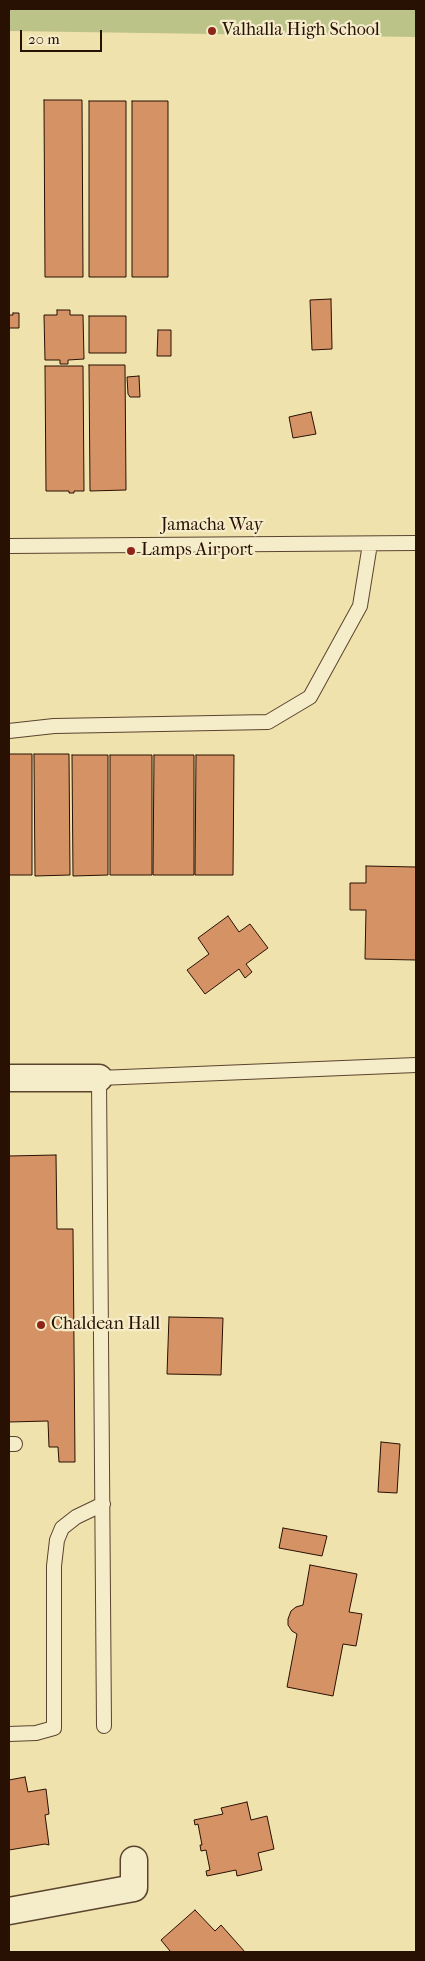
<!DOCTYPE html>
<style>
body{margin:0}
#map{position:relative;width:425px;height:1961px;overflow:hidden;background:#f0e2ad;font-family:"IM FELL French Canon",serif}
canvas{display:block}
.frame{position:absolute;inset:0;border:10px solid #281003;pointer-events:none}
.scale{position:absolute;left:20px;top:30px;width:82px;height:22px;box-sizing:border-box;border:2px solid #281003;border-top:0;padding-left:6px;font-size:15px;line-height:18px;white-space:nowrap;color:#281003;-webkit-text-stroke:4px #f5ecca;paint-order:stroke}
</style>
<div id="map">
<canvas width="425" height="1961"></canvas>
<div class="frame"></div>
<div class="scale">20 m</div>
</div>
<script>
const context = document.querySelector('canvas').getContext('2d');
context.lineJoin = 'round';
function fill(path, color) { context.fillStyle = color; context.fill(path, 'evenodd'); }
const poly = rows => new Path2D(rows.map(r => 'M' + r).join(''));
function strokePath(path, color, width, dash) { context.strokeStyle = color; context.lineWidth = width; context.lineCap = dash ? 'butt' : 'round'; context.setLineDash(dash || []); context.stroke(path); }
function drawText(font, color, halo, rows, align = 'center') {
  context.font = font + ' "IM FELL French Canon",serif'; context.lineWidth = 4.5; context.setLineDash([]); context.textBaseline = 'middle'; context.strokeStyle = halo; context.fillStyle = color; for (const [text, x, y, turn = 0] of rows) {
    context.save(); context.translate(x, y); context.rotate((+turn || 0) * Math.PI / 180); context.textAlign = isNaN(turn) ? turn : align; if (halo) context.strokeText(text, 0, 0); context.fillText(text, 0, 0); context.restore();
  }
}
const green = poly([
 [9,9,416,9,416,37,9,31]
]);
const building = poly([
 [44,100,82,100,83,277,45,277,44,100],
 [89,101,126,101,126,277,89,277,89,101],
 [132,101,168,101,168,277,132,277,132,101],
 [331,299,332,349,312,350,310,300,331,299],
 [57,310,70,310,70,315,83,315,84,359,68,360,68,364,60,364,60,360,45,360,44,315,57,315,57,310],
 [13,313,19,313,19,328,9,328,9,315,13,315,13,313],
 [89,316,126,316,126,353,89,353,89,316],
 [158,330,171,330,171,356,157,356,158,330],
 [89,365,125,365,126,490,90,491,89,365],
 [45,366,83,366,84,491,74,491,74,493,69,493,69,491,46,491,45,366],
 [139,376,140,397,130,397,128,394,127,377,139,376],
 [311,412,316,434,293,438,289,417,311,412],
 [9,754,32,754,32,875,9,875,9,754],
 [34,754,69,754,70,875,35,876,34,754],
 [72,755,108,755,108,875,73,876,72,755],
 [110,755,152,755,152,875,110,875,110,755],
 [154,755,194,755,194,875,153,875,154,755],
 [196,755,234,755,233,875,195,875,196,755],
 [366,866,416,867,416,960,365,959,366,910,350,910,350,883,366,883,366,866],
 [228,916,239,932,250,924,268,948,246,964,252,972,245,978,239,969,205,994,187,970,209,954,198,938,228,916],
 [56,1155,57,1229,73,1229,75,1462,59,1462,58,1447,49,1447,48,1421,9,1422,9,1156,56,1155],
 [169,1317,223,1318,221,1375,167,1374,169,1317],
 [381,1442,400,1444,397,1493,378,1492,381,1442],
 [283,1528,327,1536,322,1556,279,1548,283,1528],
 [310,1565,357,1574,349,1612,362,1614,356,1646,343,1644,333,1696,287,1687,297,1634,292,1631,288,1625,288,1619,291,1611,296,1607,303,1605,310,1565],
 [25,1777,28,1792,46,1789,49,1814,45,1815,49,1845,45,1844,9,1850,9,1780,25,1777],
 [247,1802,251,1820,267,1816,274,1849,258,1853,262,1870,237,1876,236,1870,207,1876,206,1871,210,1870,206,1850,201,1851,200,1845,202,1845,198,1824,195,1825,194,1820,223,1814,221,1808,247,1802],
 [195,1910,215,1931,221,1925,245,1952,168,1952,170,1951,161,1940,195,1910]
]);
const service = poly([
 [9,546,416,543],
 [9,731,54,726,268,722,310,697,360,606,370,544],
 [9,1444,15,1444],
 [104,1726,99,1078,416,1065],
 [9,1734,36,1733,54,1728,54,1566,57,1540,62,1528,76,1517,103,1504]
]);
const minor = poly([
 [9,1078,99,1078],
 [9,1911,134,1888,134,1860]
]);
const markers = [
 [212,31,5,"#8f2418"],
 [131,551,5,"#8f2418"],
 [41,1325,5,"#8f2418"]
];
const poiNames = [
 ["Valhalla High School",222,31],
 ["Lamps Airport",141,551],
 ["Chaldean Hall",51,1325]
];
const streetNames = [
 ["Jamacha Way",212,526]
];
fill(green, '#bcc388');
fill(building, '#d59365');
strokePath(building, '#281003', 1);
strokePath(service, '#5a442e', 16);
strokePath(minor, '#5a442e', 29);
strokePath(service, '#f5ecca', 14);
strokePath(minor, '#f5ecca', 26);
for (const [x, y, r, color] of markers) { const dot = new Path2D(); dot.arc(x, y, r, 0, 2 * Math.PI); context.fillStyle = color; context.fill(dot); strokePath(dot, '#f5ecca', 2); }
drawText('18px', '#281003', '#f5ecca', poiNames, 'left');
drawText('18px', '#281003', '#f5ecca', streetNames);
</script>
